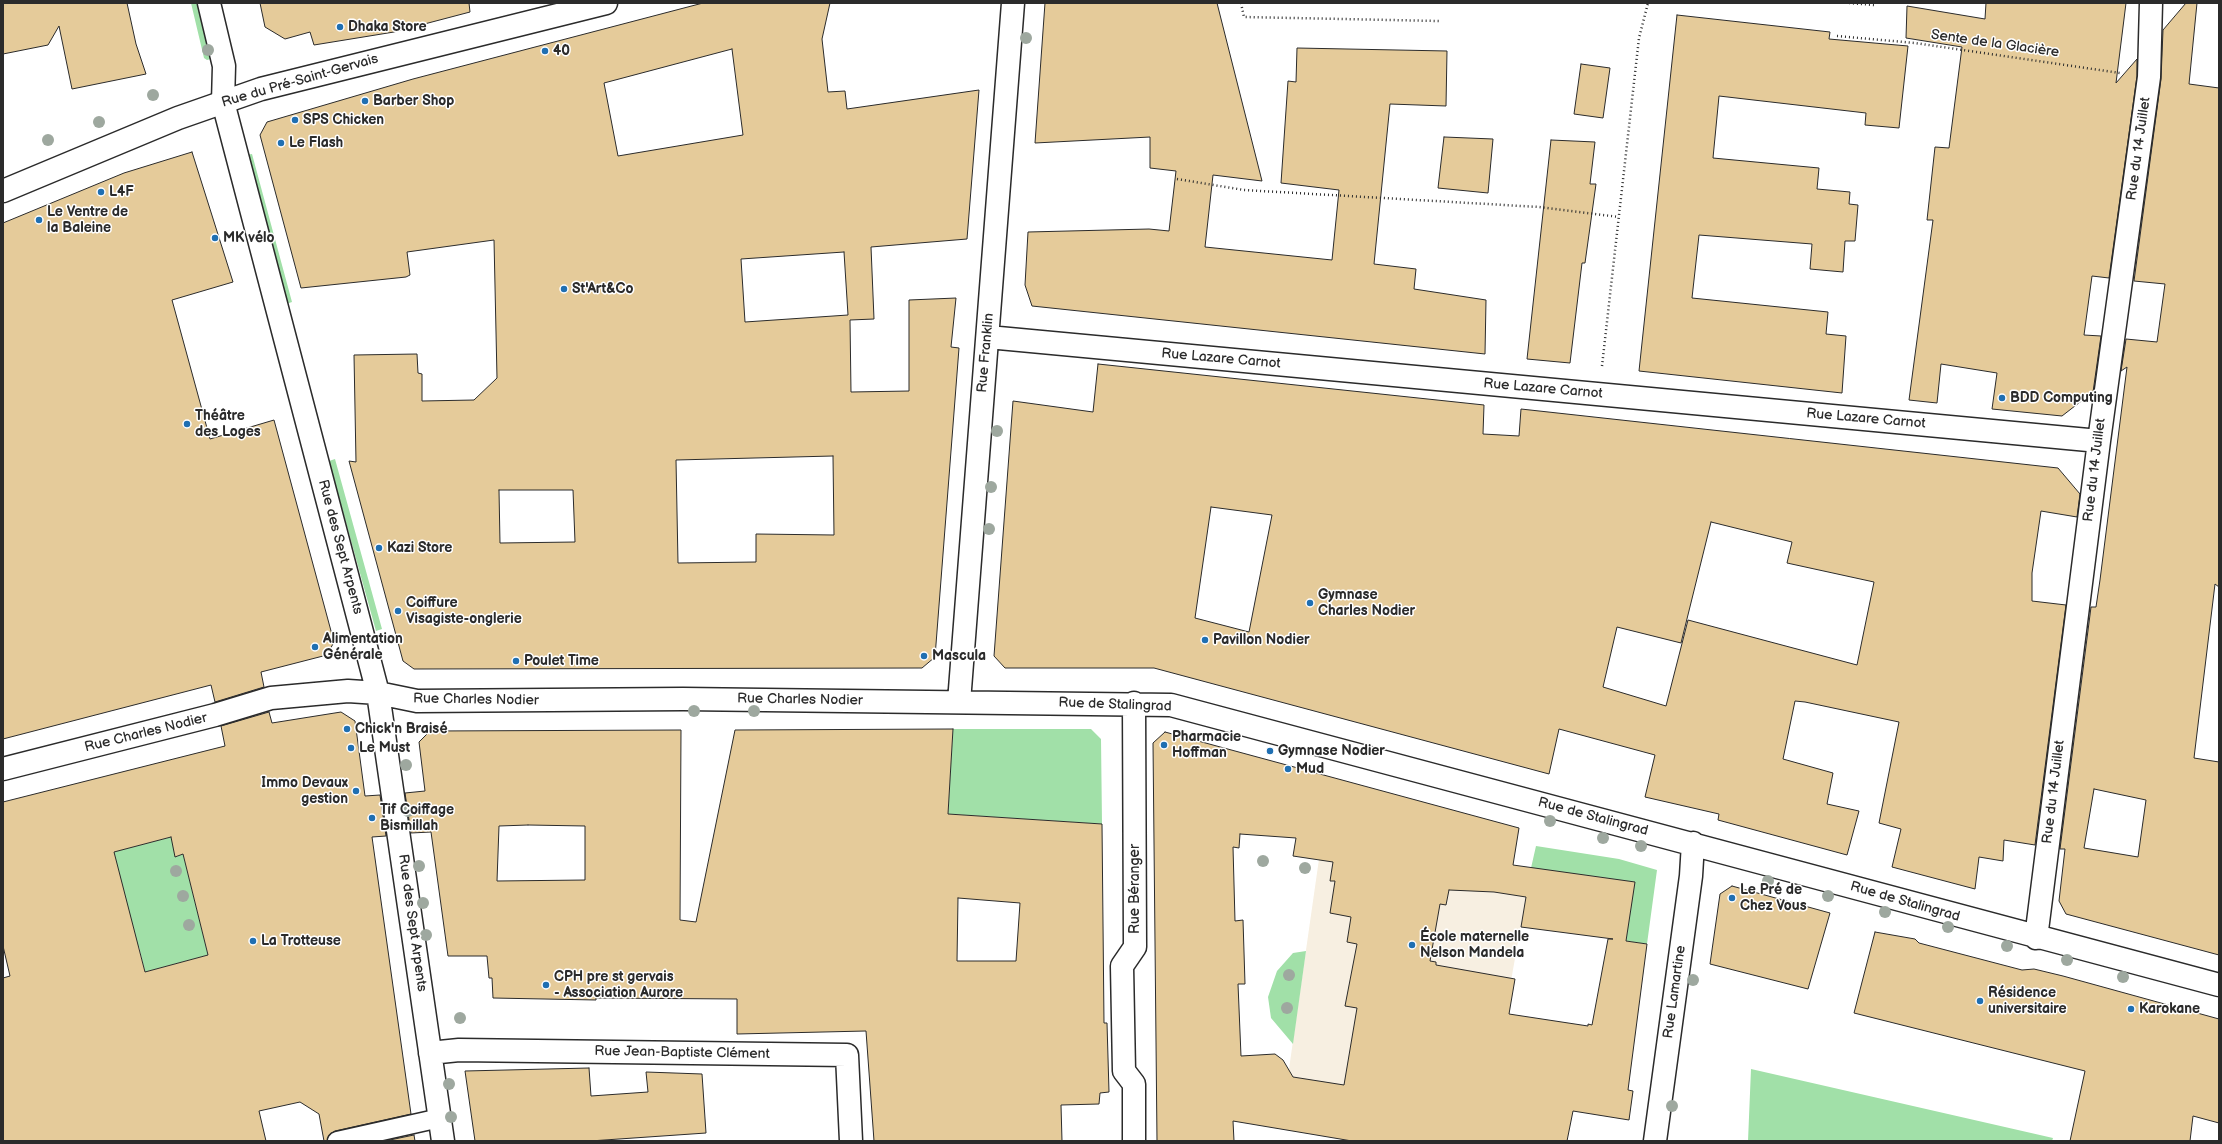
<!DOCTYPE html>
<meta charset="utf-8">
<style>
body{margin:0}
#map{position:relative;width:2222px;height:1144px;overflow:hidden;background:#fff;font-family:"Balsamiq Sans",sans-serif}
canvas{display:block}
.frame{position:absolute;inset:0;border:4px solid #2b2b2b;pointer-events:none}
</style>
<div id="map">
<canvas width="2222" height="1144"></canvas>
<div class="frame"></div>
</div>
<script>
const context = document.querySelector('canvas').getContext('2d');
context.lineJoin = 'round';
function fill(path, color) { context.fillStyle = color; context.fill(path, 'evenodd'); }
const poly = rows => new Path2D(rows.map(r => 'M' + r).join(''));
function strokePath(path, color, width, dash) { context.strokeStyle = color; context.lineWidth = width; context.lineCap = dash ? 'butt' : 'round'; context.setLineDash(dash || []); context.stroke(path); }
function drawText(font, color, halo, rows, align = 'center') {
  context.font = font + ' "Balsamiq Sans",sans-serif'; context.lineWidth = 3; context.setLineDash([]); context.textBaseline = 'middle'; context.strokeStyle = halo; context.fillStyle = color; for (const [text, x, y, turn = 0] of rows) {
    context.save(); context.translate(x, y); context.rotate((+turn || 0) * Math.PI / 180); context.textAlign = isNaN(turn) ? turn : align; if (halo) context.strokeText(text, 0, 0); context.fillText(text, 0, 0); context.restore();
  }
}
const built = poly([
 [1347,782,1519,828,1513,865,1531,868,1488,1111,1288,1076,1319,859]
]);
const green = poly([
 [191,3,201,3,214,56,211,59,207,60,204,58],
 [252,154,292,302,286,304,246,155],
 [335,459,382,629,376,631,329,461],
 [953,729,1091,729,1101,739,1102,824,948,814],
 [179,835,176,857,183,854,208,955,145,972,139,947,137,947,113,852],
 [1536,846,1619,859,1657,870,1647,944,1626,941,1634,882,1531,868],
 [1306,951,1293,1044,1271,1018,1268,997,1277,971,1293,953],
 [1751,1069,2053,1138,2052,1141,1748,1141]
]);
const building = poly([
 [3,3,127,3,136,44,146,74,72,89,59,26,48,45,3,54,3,3],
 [260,3,469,3,470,12,394,32,314,45,310,32,285,39,265,27,260,3],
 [703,3,830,3,822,39,828,92,845,91,847,109,979,90,967,239,871,247,874,319,850,320,851,392,909,391,909,300,956,298,951,347,959,348,935,657,922,668,414,669,403,661,349,461,356,462,354,355,417,354,418,373,422,374,422,401,474,400,497,378,494,240,407,252,410,275,406,277,301,288,260,135,267,122,413,79,703,3],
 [732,49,743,135,618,156,604,83,732,49],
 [844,252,848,315,745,322,741,259,844,252],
 [833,456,834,535,756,534,756,562,678,563,676,460,833,456],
 [499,490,573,490,575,542,500,543,499,490],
 [1045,3,1217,3,1262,181,1213,175,1205,247,1332,260,1339,190,1281,183,1288,81,1296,82,1297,48,1447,51,1446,106,1390,104,1374,264,1416,269,1414,289,1486,300,1485,354,1032,306,1025,285,1028,232,1149,229,1169,231,1176,171,1150,168,1150,137,1035,143,1045,3],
 [1986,3,2126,3,2116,83,2137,59,2137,76,2109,278,2092,276,2084,335,2101,336,2093,392,2062,416,1992,409,1997,373,1941,364,1937,403,1909,400,1933,220,1927,220,1935,147,1949,148,1962,47,1906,38,1907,6,1985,19,1986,3],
 [2186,3,2197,3,2189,84,2219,88,2219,587,2215,584,2194,758,2219,762,2219,955,2066,914,2059,901,2065,849,2060,849,2091,607,2096,607,2100,580,2127,367,2121,371,2126,339,2157,342,2165,284,2134,281,2161,79,2163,30,2186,3],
 [2094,789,2146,800,2138,857,2084,848,2094,789],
 [1677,15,1830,32,1829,39,1908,46,1899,128,1865,125,1866,113,1719,96,1713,158,1819,168,1817,189,1850,192,1849,204,1858,205,1855,241,1845,241,1843,272,1810,269,1812,244,1699,235,1692,298,1828,312,1826,334,1846,336,1842,393,1639,371,1677,15],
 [1581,64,1610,68,1603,118,1574,114,1581,64],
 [1444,137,1493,139,1488,193,1438,188,1444,137],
 [1551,140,1595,142,1590,184,1596,184,1585,263,1582,263,1570,363,1527,359,1551,140],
 [192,152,233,282,172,300,210,439,274,420,334,642,327,655,261,672,264,687,215,702,211,685,3,739,3,223,124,173,192,152],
 [1098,364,1484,405,1483,434,1519,436,1521,409,2058,468,2080,494,2077,517,2041,511,2032,573,2032,601,2066,605,2035,845,2004,840,2003,861,1979,857,1975,889,1892,867,1901,829,1879,823,1899,722,1805,702,1795,701,1783,759,1833,773,1827,804,1859,811,1847,855,1718,820,1719,814,1645,797,1655,755,1559,729,1549,774,1154,668,1005,668,994,656,1013,401,1093,412,1098,364],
 [1211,507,1272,515,1249,632,1195,618,1211,507],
 [1711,522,1792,542,1787,563,1874,582,1857,665,1688,620,1666,706,1603,687,1617,627,1681,643,1711,522],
 [269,712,272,723,341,712,355,721,365,796,380,795,386,836,372,837,411,1114,335,1131,330,1134,327,1141,324,1141,319,1114,300,1102,259,1111,266,1141,3,1141,3,978,10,976,3,946,3,802,225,746,221,726,269,712],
 [171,837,175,857,183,854,208,955,145,972,114,852,171,837],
 [953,729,948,814,1102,824,1104,1023,1107,1023,1109,1092,1100,1093,1099,1104,1061,1105,1062,1141,874,1141,866,1031,737,1034,737,999,596,998,596,1000,493,998,492,978,489,978,487,956,448,956,431,832,411,833,405,793,425,791,419,742,430,731,681,730,680,920,696,922,735,730,953,729],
 [528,825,585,826,585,880,497,881,499,826,528,825],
 [958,898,1020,903,1016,961,957,961,958,898],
 [1165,732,1519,828,1513,865,1635,882,1626,941,1647,944,1628,1090,1633,1091,1629,1120,1573,1111,1567,1141,1352,1141,1233,1121,1234,1141,1157,1141,1153,743,1165,732],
 [1240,834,1296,838,1293,856,1333,862,1330,881,1335,881,1330,913,1351,917,1347,942,1357,944,1345,1006,1357,1008,1344,1085,1293,1077,1283,1060,1275,1054,1241,1056,1238,984,1245,984,1243,920,1235,921,1233,847,1239,848,1240,834],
 [1449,890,1494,892,1526,897,1521,927,1613,939,1608,939,1592,1025,1588,1024,1588,1026,1509,1014,1515,979,1436,965,1436,962,1430,961,1440,904,1446,905,1449,890],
 [1732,886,1830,913,1808,989,1710,964,1720,894,1732,886],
 [1875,932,1915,939,1919,943,2022,970,2034,969,2063,976,2219,1019,2219,1123,2193,1116,2190,1141,2070,1141,2085,1071,1854,1013,1875,932],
 [589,1068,591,1096,648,1092,646,1072,702,1074,706,1133,590,1141,475,1141,465,1071,589,1068],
 [414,1135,415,1141,385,1141,414,1135]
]);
const path = poly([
 [1241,3,1244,17,1439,21],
 [1849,3,1874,5],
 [1837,36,1915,43,2120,73],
 [1177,179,1244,190,1539,207,1619,217],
 [1602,366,1639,38,1648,3]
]);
const service = poly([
 [337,1141,440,1118]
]);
const minor = poly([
 [209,3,224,66,223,102,378,693,443,1141],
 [988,337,2099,441],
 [959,702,1013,3],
 [3,769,215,715,271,698,348,691,378,693,417,701,683,699,1171,705,2219,985],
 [2036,938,2099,441,2149,77,2151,3],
 [430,1053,459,1050,847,1055,851,1141],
 [1134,1141,1134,1084,1124,1071,1122,966,1135,947,1134,703],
 [1655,1141,1691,876,1693,843]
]);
const tertiary = poly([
 [3,191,178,118,261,89,606,3]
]);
const trees = [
 [1026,38],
 [208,50],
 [153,95],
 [99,122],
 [48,140],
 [997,431],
 [991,487],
 [989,529],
 [694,711],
 [754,711],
 [406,765],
 [408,811],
 [1550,821],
 [1603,838],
 [1641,846],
 [1263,861],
 [419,866],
 [1305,868],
 [176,871],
 [1768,881],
 [183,896],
 [1828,896],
 [423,903],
 [1885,912],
 [189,925],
 [1948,927],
 [426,935],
 [2007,946],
 [2067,960],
 [1289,975],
 [2123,977],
 [1693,980],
 [1287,1008],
 [460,1018],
 [449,1084],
 [1672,1106],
 [451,1117]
];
const markers = [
 [340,27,4,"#1f6fb2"],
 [545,51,4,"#1f6fb2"],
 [365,101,4,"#1f6fb2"],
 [295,120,4,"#1f6fb2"],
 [281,143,4,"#1f6fb2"],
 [101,192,4,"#1f6fb2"],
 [39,220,4,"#1f6fb2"],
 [215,238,4,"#1f6fb2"],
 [564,289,4,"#1f6fb2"],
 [2002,398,4,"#1f6fb2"],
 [187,424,4,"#1f6fb2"],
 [379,548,4,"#1f6fb2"],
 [1310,603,4,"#1f6fb2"],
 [398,611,4,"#1f6fb2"],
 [1205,640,4,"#1f6fb2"],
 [315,647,4,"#1f6fb2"],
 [924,656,4,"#1f6fb2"],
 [516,661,4,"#1f6fb2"],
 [347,729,4,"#1f6fb2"],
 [1164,745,4,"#1f6fb2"],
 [351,748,4,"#1f6fb2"],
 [1270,751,4,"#1f6fb2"],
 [1288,769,4,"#1f6fb2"],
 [356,791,4,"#1f6fb2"],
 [372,818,4,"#1f6fb2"],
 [1732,898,4,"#1f6fb2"],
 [253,941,4,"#1f6fb2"],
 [1412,945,4,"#1f6fb2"],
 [546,985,4,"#1f6fb2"],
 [1980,1001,4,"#1f6fb2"],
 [2131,1009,4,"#1f6fb2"]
];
const poiNames = [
 ["Dhaka Store",348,27],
 ["40",553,51],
 ["Barber Shop",373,101],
 ["SPS Chicken",303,120],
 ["Le Flash",289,143],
 ["L4F",109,192],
 ["Le Ventre de",47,212],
 ["la Baleine",47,228],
 ["MK vélo",223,238],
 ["St'Art&Co",572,289],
 ["BDD Computing",2010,398],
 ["Théâtre",195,416],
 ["des Loges",195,432],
 ["Kazi Store",387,548],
 ["Gymnase",1318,595],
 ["Charles Nodier",1318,611],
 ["Coiffure",406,603],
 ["Visagiste-onglerie",406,619],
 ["Alimentation",323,639],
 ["Générale",323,655],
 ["Pavillon Nodier",1213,640],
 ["Mascula",932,656],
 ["Poulet Time",524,661],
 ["Chick'n Braisé",355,729],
 ["Pharmacie",1172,737],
 ["Hoffman",1172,753],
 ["Le Must",359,748],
 ["Gymnase Nodier",1278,751],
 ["Mud",1296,769],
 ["Immo Devaux",348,783,"right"],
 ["gestion",348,799,"right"],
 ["Tif Coiffage",380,810],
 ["Bismillah",380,826],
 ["Le Pré de",1740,890],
 ["Chez Vous",1740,906],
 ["École maternelle",1420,937],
 ["Nelson Mandela",1420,953],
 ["La Trotteuse",261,941],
 ["CPH pre st gervais",554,977],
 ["- Association Aurore",554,993],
 ["Résidence",1988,993],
 ["universitaire",1988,1009],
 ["Karokane",2139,1009]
];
const streetNames = [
 ["Sente de la Glacière",1995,44,8],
 ["Rue du Pré-Saint-Gervais",300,81,-16],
 ["Rue du 14 Juillet",2139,149,-82],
 ["Rue Franklin",986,353,-85],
 ["Rue Lazare Carnot",1221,359,5],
 ["Rue Lazare Carnot",1543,389,5],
 ["Rue Lazare Carnot",1866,419,5],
 ["Rue du 14 Juillet",2095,470,-83],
 ["Rue des Sept Arpents",340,547,75],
 ["Rue Charles Nodier",476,700,1],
 ["Rue Charles Nodier",800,700,1],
 ["Rue de Stalingrad",1115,705,2],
 ["Rue Charles Nodier",146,733,-14],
 ["Rue du 14 Juillet",2054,792,-83],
 ["Rue de Stalingrad",1593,817,15],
 ["Rue Béranger",1135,889,-90],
 ["Rue de Stalingrad",1905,902,16],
 ["Rue des Sept Arpents",412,923,82],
 ["Rue Lamartine",1675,992,-82],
 ["Rue Jean-Baptiste Clément",682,1053,1]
];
fill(built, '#f7efe1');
fill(green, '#a1e0a8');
fill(building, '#e5cb9a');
strokePath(building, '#2b2b2b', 1);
strokePath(service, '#2b2b2b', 21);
strokePath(minor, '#2b2b2b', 25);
strokePath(tertiary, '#2b2b2b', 25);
strokePath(path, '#2b2b2b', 2.5, [1, 3]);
strokePath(service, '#fff', 18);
strokePath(minor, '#fff', 22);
strokePath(tertiary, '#fff', 22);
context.fillStyle = '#9ea89f';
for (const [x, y] of trees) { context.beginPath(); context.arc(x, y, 6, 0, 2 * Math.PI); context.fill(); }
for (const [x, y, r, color] of markers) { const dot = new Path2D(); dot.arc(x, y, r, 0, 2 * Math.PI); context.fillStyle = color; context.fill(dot); strokePath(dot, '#fff', 1.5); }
drawText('bold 14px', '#2b2b2b', '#fff', poiNames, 'left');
drawText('14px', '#2b2b2b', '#fff', streetNames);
</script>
